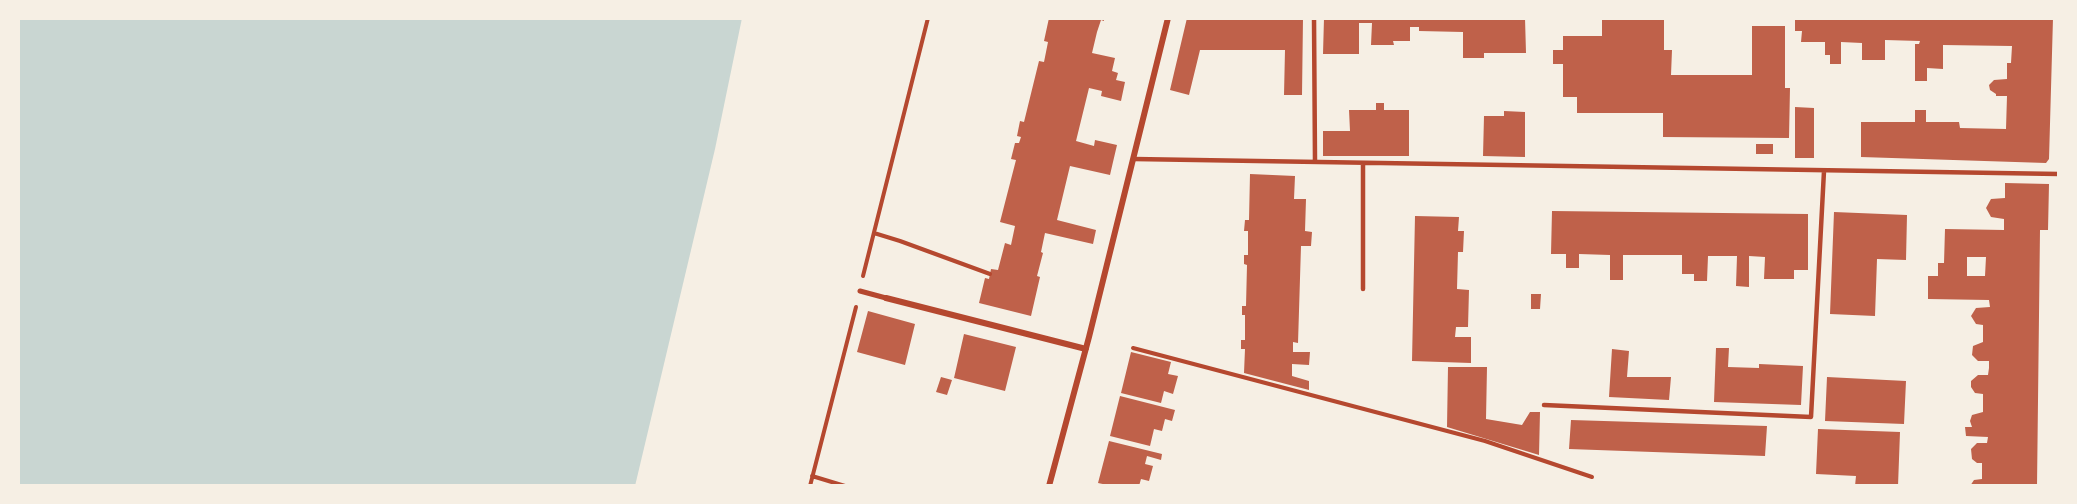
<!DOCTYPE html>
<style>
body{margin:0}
#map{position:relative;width:2077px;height:504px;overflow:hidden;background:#f6efe4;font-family:"PT Sans Narrow",sans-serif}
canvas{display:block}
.frame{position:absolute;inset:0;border:20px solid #f6efe4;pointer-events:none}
</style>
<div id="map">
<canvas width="2077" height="504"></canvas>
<div class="frame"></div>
</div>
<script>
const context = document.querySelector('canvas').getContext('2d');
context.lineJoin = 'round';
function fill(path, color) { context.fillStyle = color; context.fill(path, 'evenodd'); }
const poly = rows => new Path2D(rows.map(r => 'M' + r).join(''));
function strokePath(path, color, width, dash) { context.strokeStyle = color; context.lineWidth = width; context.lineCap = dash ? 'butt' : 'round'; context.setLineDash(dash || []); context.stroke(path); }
const water = poly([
 [18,18,742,18,715,149,635,486,18,486]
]);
const building = poly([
 [1049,18,1104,18,1104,21,1101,20,1097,32,1092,53,1115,58,1112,71,1118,73,1116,80,1125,82,1121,101,1101,96,1102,91,1089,88,1076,141,1094,146,1095,140,1117,145,1113,162,1110,175,1070,166,1057,220,1096,230,1093,244,1045,233,1041,252,1043,253,1037,276,1040,277,1031,316,979,303,985,278,989,279,991,269,998,270,1005,243,1011,245,1015,226,1000,222,1016,160,1011,159,1015,143,1019,143,1021,137,1017,136,1020,121,1024,122,1039,61,1044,62,1048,42,1044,41],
 [1187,18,1303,18,1302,95,1284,95,1285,50,1200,50,1189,95,1170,90],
 [1324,18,1525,18,1526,53,1484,53,1484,58,1463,58,1463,32,1419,31,1419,27,1410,27,1410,41,1393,41,1394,45,1371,45,1372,23,1359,23,1359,54,1323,54],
 [1602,18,1664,18,1664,50,1672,50,1671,75,1752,75,1752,26,1785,26,1785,88,1790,88,1789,138,1663,137,1663,113,1577,113,1577,97,1563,97,1563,64,1553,64,1553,50,1563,50,1563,36,1602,36],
 [1795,18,2053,18,2049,159,2046,163,1861,157,1861,122,1915,122,1915,110,1926,110,1926,122,1959,122,1960,128,2006,129,2007,96,1996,96,1996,94,1990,90,1989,85,1994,80,2007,79,2007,63,2011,63,2012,46,1943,45,1943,69,1927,68,1927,81,1915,81,1915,44,1919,44,1920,41,1885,40,1885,60,1862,60,1862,43,1841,42,1841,64,1830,64,1830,55,1825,55,1825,42,1801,42,1802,31,1795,31],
 [1376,103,1384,103,1384,110,1409,110,1409,156,1323,156,1323,131,1350,131,1349,110,1376,110],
 [1795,107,1814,108,1814,158,1795,158],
 [1504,111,1525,112,1525,157,1483,156,1484,116,1504,116],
 [1756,144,1773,144,1773,154,1756,154],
 [1250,174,1295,176,1294,199,1306,199,1305,231,1312,232,1311,246,1301,246,1298,343,1293,342,1293,352,1310,352,1309,365,1292,364,1292,376,1309,381,1309,390,1244,373,1245,349,1241,349,1241,340,1245,340,1245,315,1242,315,1242,306,1246,306,1247,265,1244,264,1244,255,1248,255,1248,231,1244,231,1245,220,1249,220],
 [2005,183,2049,184,2048,230,2040,230,2037,486,1970,486,1974,480,1982,479,1982,463,1977,463,1972,459,1971,449,1977,443,1987,443,1988,437,1966,436,1965,427,1972,427,1970,421,1972,415,1983,412,1983,394,1975,393,1971,387,1971,381,1978,375,1988,375,1989,368,1989,361,1978,361,1972,355,1973,346,1983,342,1983,325,1976,324,1971,316,1976,308,1990,307,1989,300,1928,299,1928,276,1938,276,1938,263,1944,263,1945,229,2004,230,2004,219,1991,217,1986,208,1991,199,2005,198],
 [1967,257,1986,257,1985,276,1967,276],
 [1552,211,1808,214,1808,270,1794,270,1794,279,1764,279,1765,257,1749,256,1749,287,1736,286,1737,256,1708,256,1707,281,1694,281,1694,274,1682,274,1682,255,1623,255,1623,280,1610,280,1610,255,1579,254,1579,268,1566,268,1566,254,1551,254],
 [1834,212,1907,215,1906,260,1877,259,1875,316,1830,314],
 [1415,216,1459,217,1458,231,1464,231,1463,252,1458,252,1457,289,1469,290,1468,327,1456,327,1455,337,1471,337,1471,363,1412,361],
 [1531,294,1541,294,1540,309,1531,309],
 [868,311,915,324,905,365,857,352],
 [964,334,1016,347,1005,391,954,378],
 [1716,348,1729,348,1728,367,1759,368,1759,364,1803,366,1801,405,1714,402],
 [1612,349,1629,351,1627,377,1671,377,1669,400,1609,397],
 [1131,352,1171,362,1168,374,1178,376,1173,394,1164,391,1161,403,1121,393],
 [1448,367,1487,367,1486,419,1522,425,1530,412,1540,412,1539,455,1447,427],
 [941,377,952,380,947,395,936,392],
 [1827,377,1906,381,1904,424,1825,421],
 [1120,396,1175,410,1172,421,1165,419,1162,431,1154,429,1150,446,1110,436],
 [1571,420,1767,426,1765,456,1569,449],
 [1818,429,1900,432,1898,486,1855,486,1856,476,1816,474],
 [1109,441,1162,454,1161,460,1147,456,1145,464,1153,466,1149,481,1141,479,1139,486,1112,486,1098,483]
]);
const path = poly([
 [874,233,900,241,990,274],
 [863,276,928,18],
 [1133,348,1485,441,1592,477],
 [812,476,845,486],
 [810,486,856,307]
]);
const service = poly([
 [1314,18,1315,162],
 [1134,159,2059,174],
 [1363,289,1363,163],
 [1544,405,1811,417,1824,171]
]);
const pedestrian = poly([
 [860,291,886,298]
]);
const minor = poly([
 [886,298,1086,349],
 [1049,486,1089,337,1168,18]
]);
fill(water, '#c9d6d2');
fill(building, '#bf614a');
strokePath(path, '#b5482f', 4);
strokePath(service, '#b5482f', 4.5);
strokePath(pedestrian, '#b5482f', 5);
strokePath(minor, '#b5482f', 6);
</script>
